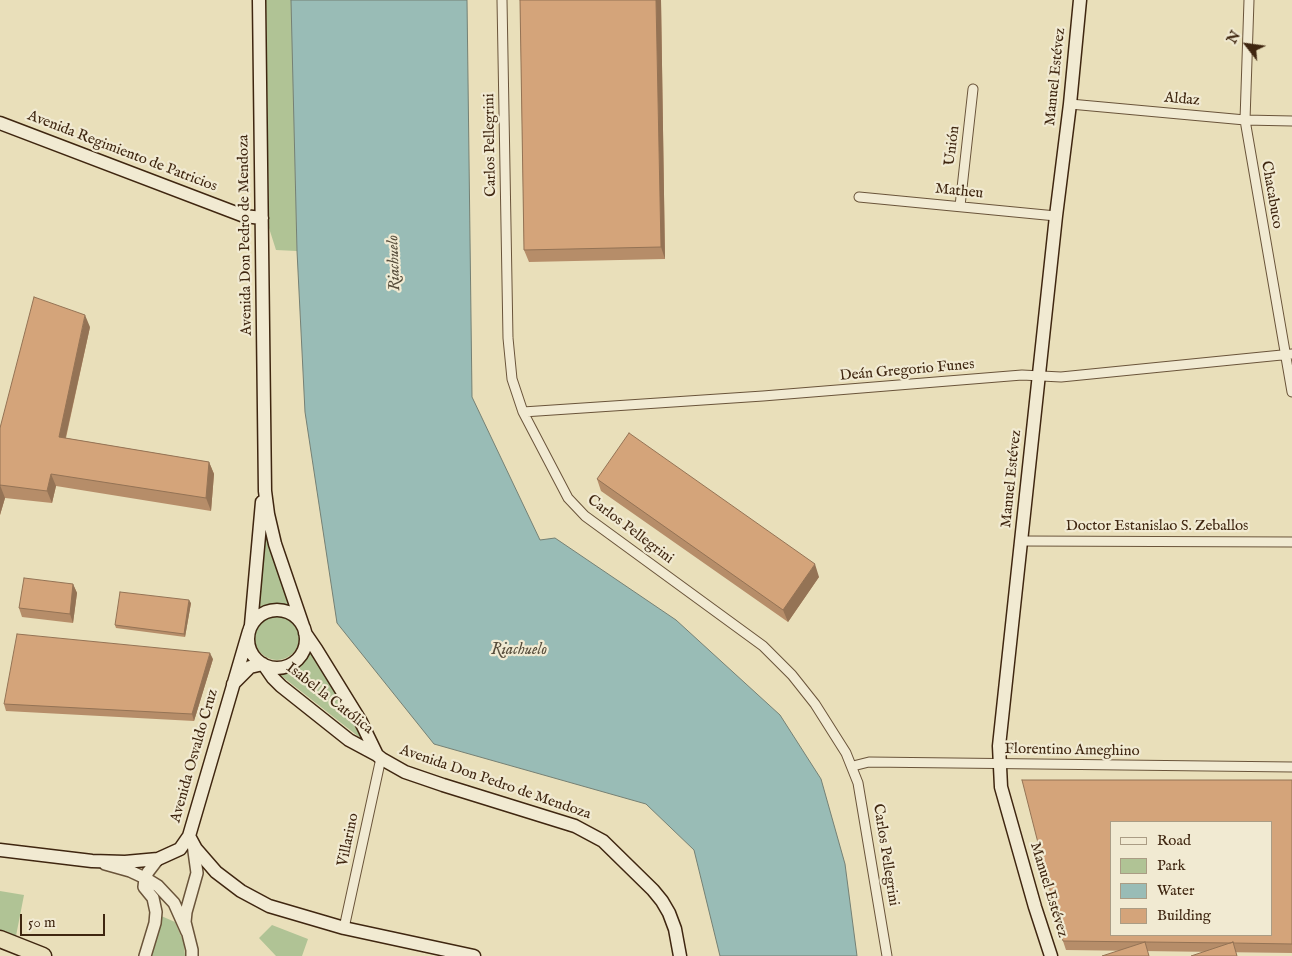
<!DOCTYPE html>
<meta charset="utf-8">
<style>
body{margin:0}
#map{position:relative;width:1292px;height:956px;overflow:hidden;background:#e9dfba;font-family:"IM FELL English",serif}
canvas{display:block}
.legend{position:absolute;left:1110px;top:821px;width:162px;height:115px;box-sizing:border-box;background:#f1ead2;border:1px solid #aa9c84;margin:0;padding:6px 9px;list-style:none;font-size:15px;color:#3f2610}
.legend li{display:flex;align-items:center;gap:10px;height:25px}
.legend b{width:25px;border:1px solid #aa9c84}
.north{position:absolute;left:1222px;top:20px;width:50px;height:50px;-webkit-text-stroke:4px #f1ead2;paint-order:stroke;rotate:300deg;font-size:14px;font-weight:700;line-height:20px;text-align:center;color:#3f2610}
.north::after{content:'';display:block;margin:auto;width:18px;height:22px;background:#3f2610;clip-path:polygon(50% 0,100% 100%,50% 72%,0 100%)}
.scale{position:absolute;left:20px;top:914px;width:85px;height:22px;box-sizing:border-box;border:2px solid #3f2610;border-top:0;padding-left:6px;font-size:15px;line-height:18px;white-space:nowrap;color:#3f2610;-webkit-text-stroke:4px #f1ead2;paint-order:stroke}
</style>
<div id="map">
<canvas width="1292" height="956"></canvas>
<ul class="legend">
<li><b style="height:6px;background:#f1ead2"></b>Road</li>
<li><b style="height:14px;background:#b0c395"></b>Park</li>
<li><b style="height:14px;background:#99bcb6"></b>Water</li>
<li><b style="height:14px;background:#d4a47a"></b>Building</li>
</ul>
<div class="north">N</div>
<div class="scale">50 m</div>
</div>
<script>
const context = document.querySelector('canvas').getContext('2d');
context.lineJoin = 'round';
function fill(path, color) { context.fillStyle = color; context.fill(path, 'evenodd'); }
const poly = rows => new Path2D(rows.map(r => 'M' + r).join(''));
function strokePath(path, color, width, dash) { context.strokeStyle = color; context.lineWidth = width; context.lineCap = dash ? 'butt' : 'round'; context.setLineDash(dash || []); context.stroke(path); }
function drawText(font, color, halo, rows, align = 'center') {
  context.font = font + ' "IM FELL English",serif'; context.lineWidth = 4.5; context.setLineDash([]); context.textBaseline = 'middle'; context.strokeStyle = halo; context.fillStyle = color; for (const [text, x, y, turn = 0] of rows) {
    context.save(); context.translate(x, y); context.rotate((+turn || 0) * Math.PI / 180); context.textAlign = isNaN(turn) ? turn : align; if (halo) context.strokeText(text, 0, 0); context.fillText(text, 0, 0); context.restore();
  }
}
const green = poly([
 [266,0,292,0,297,251,276,250,269,228],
 [263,518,291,610,272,605,255,615],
 '255 638a22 22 0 1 1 44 0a22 22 0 1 1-44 0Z',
 [308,645,337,691,364,741,274,670,290,669,302,659],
 [0,891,24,895,16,936,0,930],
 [159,915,175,922,184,943,185,956,147,956],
 [272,925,308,939,302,956,276,956,259,938]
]);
const water = poly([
 [291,0,467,0,472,397,540,540,555,538,676,620,780,715,821,779,845,864,857,956,720,956,694,850,646,804,434,744,337,623,305,412,297,251,291,0]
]);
const minor = poly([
 [502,0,508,338,512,379,523,412,568,498,585,516,763,646,792,675,815,704,846,753,858,783,887,956],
 [1249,0,1245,120,1292,392],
 [1070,104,1245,120,1292,121],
 [859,197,1056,216],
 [960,206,973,89],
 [523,412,763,396,1022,375,1061,377,1292,354],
 [1022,541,1292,542],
 [853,766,869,762,1292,767],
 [344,928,381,758]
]);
const tertiary = poly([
 [105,864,130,871,145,878,158,886,174,903,187,932],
 [145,956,155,923,156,912,153,898,144,887,145,878,148,872,158,859],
 [192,956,192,950,185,922,186,912,197,873,193,844]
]);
const secondary = poly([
 [259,0,265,491,268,514,275,544,303,626],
 [0,123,244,216,262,218],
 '248 639a29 29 0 1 1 58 0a29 29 0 1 1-58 0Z',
 [251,625,262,502],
 [305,633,316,649,361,722,377,755,382,759,405,772,443,785,575,826,603,841,653,890,662,901,669,913,675,929,680,956],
 [264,665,273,678,281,686,349,740,377,755],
 [233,684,250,667,263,664],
 [189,836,196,849,216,872,241,891,269,906,344,928,474,956],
 [0,850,92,861,125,862,158,859,180,849,189,836,249,631],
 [1051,956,1035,907,1001,787,999,746,1056,216,1070,104,1080,0]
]);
const motorway = poly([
 [0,939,43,956]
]);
const wall = poly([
 [520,0,661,0,665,259,529,262,524,250],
 [90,327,66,438,209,462,214,474,211,511,56,486,52,503,5,498,0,515,0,428],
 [597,479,819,577,788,622,601,491],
 [73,584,77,593,73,623,22,617,19,608],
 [191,603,185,637,116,628,115,625],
 [213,659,194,721,6,711,4,704],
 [1292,780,1292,953,1066,950,1063,941]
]);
const shadedWall = poly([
 [656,0,661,0,665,259,661,247],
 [85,315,90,327,63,449,59,437],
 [209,462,214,474,211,511,206,498],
 [51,474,56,486,52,503,47,491],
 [0,485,5,498,0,515],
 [815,564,819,577,788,622,783,610],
 [73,584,77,593,73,623,70,614],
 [189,600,191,603,185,637,184,634],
 [210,653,213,659,194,721,192,714]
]);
const building = poly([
 [520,0,656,0,661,247,524,250,520,0],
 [34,297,85,315,59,437,209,462,206,498,51,474,47,491,0,485,0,486,0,428,34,297],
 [629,433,815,564,783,610,597,479,629,433],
 [24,578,73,584,70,614,19,608,24,578],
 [120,592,189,600,184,634,115,625,120,592],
 [17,634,210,653,192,714,4,704,17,634],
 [1022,780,1292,780,1292,944,1233,943,1233,942,1231,943,1063,941,1022,780],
 [1111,822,1271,822,1271,935,1111,935,1111,822],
 [1145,942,1149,956,1102,956,1145,942],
 [1233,942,1237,956,1191,956,1233,942]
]);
const streetNames = [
 ["Manuel Estévez",1056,77,-84],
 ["Aldaz",1182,100,5],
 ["Carlos Pellegrini",491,145,-91],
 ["Unión",953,146,-83],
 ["Avenida Regimiento de Patricios",122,152,21],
 ["Matheu",959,192,6],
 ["Chacabuco",1271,195,80],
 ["Avenida Don Pedro de Mendoza",246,235,-91],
 ["Deán Gregorio Funes",907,371,-5],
 ["Manuel Estévez",1012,479,-84],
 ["Doctor Estanislao S. Zeballos",1157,527],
 ["Carlos Pellegrini",630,530,37],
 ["Isabel la Católica",329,699,38],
 ["Florentino Ameghino",1072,751,1],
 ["Avenida Osvaldo Cruz",195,756,-74],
 ["Avenida Don Pedro de Mendoza",495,783,19],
 ["Villarino",349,840,-78],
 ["Carlos Pellegrini",885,855,81],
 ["Manuel Estévez",1048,890,73]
];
const waterNames = [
 ["Riachuelo",395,263,-92],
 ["Riachuelo",519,651]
];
fill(green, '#b0c395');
fill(water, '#99bcb6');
strokePath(water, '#758074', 1);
strokePath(minor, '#6a543a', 11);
strokePath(tertiary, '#6a543a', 14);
strokePath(secondary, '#3f2610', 15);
strokePath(motorway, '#3f2610', 19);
strokePath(minor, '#f1ead2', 9);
strokePath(tertiary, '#f1ead2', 11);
strokePath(secondary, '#f1ead2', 12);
strokePath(motorway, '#e9dfba', 16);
fill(wall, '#b68d69');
fill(shadedWall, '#947355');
fill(building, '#d4a47a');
strokePath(building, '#947355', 1);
drawText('15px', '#3f2610', '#f1ead2', streetNames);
drawText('italic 16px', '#564c3a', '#f1ead2', waterNames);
</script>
